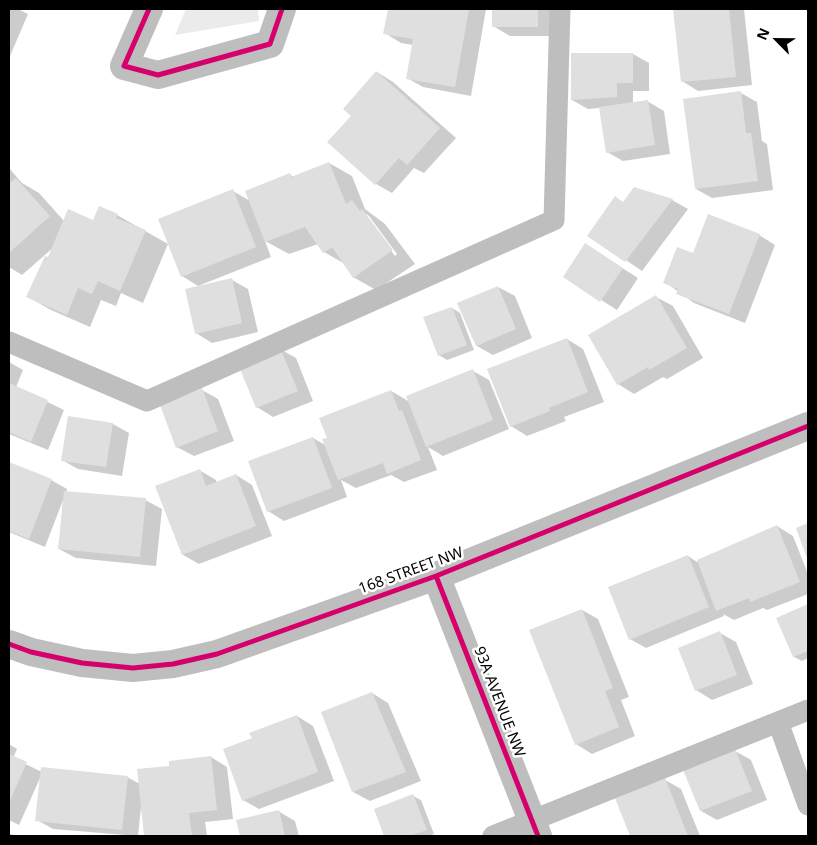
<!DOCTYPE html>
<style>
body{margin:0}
#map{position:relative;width:817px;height:845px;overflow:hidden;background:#fff;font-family:"Noto Sans",sans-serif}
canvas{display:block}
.frame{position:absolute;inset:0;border:10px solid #000;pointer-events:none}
.north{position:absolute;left:752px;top:15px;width:50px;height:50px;-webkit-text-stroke:4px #fff;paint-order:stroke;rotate:293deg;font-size:14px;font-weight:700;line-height:20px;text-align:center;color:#000}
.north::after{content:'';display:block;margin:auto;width:18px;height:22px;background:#000;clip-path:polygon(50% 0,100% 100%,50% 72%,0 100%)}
</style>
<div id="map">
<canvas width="817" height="845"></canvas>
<div class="frame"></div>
<div class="north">N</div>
</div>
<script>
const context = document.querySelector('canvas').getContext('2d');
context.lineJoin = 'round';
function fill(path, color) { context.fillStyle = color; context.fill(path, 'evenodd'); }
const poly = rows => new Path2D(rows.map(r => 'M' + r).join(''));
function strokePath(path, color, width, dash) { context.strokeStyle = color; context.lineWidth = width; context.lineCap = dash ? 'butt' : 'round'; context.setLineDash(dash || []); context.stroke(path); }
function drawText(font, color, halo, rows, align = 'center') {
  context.font = font + ' "Noto Sans",sans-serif'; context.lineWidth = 5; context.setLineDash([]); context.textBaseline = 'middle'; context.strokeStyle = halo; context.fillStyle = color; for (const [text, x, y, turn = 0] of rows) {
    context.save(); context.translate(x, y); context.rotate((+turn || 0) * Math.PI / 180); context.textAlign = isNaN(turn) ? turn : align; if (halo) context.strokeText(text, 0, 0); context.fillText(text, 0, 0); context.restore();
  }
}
const green = poly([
 [186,9,258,9,259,21,175,35]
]);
const shadow = poly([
 [9,9,18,9,28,14,10,56],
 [389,9,486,9,471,96,423,87,407,78,413,45,401,43,385,33],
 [493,9,554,9,554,36,510,36,493,26],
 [674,9,744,9,752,85,698,91,682,81],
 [572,54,633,54,649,63,649,91,633,91,633,103,647,101,664,111,670,154,623,161,607,152,600,108,588,109,572,100],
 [377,72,393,82,456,138,424,173,414,168,392,193,376,184,353,116],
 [741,93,757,102,762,141,767,144,773,190,712,198,696,189],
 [329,163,352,176,365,209,385,224,415,264,376,290,353,277,345,264,324,252,318,244,289,254,265,241,271,257,198,286,182,276,233,191,250,201,290,175,295,177],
 [364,213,369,216,397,254,395,256],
 [9,168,22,183,39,193,64,221,94,222,117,215,168,244,143,303,121,293,116,306,101,300,90,327,51,310,28,297,54,247,22,275,9,267],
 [672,200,688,209,642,271,589,235,624,203],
 [759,235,775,245,745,323,694,303,665,282,693,255],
 [586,245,638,278,617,310,565,277],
 [232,280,248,289,258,332,212,343,196,333],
 [498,287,515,296,532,338,493,355,477,346,459,304],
 [656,297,673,306,703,358,667,379,663,377,634,394,618,384],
 [452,308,460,313,474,350,447,360,439,355],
 [567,339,583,349,604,402,564,417,566,421,527,436,511,426],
 [280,349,296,358,313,401,273,417,257,407],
 [9,362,23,370,16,387,64,410,48,450,9,434],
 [473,371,489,380,509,429,443,456,428,447,437,470,404,482,391,475,356,488,341,480,347,497,284,521,268,511,313,438,327,446,328,438,391,391,410,402],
 [202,390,218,399,234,441,194,456,177,447],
 [113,424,129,433,122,476,78,469,62,460],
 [9,463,51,480,67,489,66,492,145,500,162,509,156,566,76,558,59,549,63,500,45,547,9,532],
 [199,470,216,480,217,483,236,475,252,485,272,536,199,564,183,555],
 [777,526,793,536,808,574,808,594,767,610,763,608,734,620,723,614,724,616,646,648,630,639,688,556,697,562],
 [808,605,808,658,802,661,794,657,778,619],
 [582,610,598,619,629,697,621,700,635,736,592,754,576,744],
 [720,633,736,642,753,684,712,700,696,690],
 [372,693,388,703,421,781,370,801,353,792],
 [297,716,313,726,334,781,259,809,243,800,253,739],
 [9,744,17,749,13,758,42,772,127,777,140,784,170,767,211,757,227,767,233,819,205,822,207,836,146,836,141,807,138,836,53,829,37,820,41,776,19,825,9,820],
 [735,751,751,760,767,800,717,820,701,811],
 [665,780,681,789,700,836,631,836,617,799],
 [413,796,421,800,434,834,428,836,385,836,375,810],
 [278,811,295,821,299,836,241,836,237,821],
 [9,834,16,835,18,836,9,836]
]);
const building = poly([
 [388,9,469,9,455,87,406,79,413,39,383,34],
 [492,9,538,9,538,27,492,27],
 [673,9,729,9,736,77,681,82],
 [571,53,633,53,633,83,617,83,617,97,571,100],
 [376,71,440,128,407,165,399,158,375,185,327,142,351,116,343,109],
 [741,91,746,133,751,133,758,181,695,189,683,99],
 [648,100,655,145,606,153,599,107],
 [329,162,346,204,352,200,360,211,362,209,393,250,353,278,332,247,323,253,305,227,265,242,245,191,290,173,291,177],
 [16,178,50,216,9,253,9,179,11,182],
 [634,187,673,199,625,262,587,236,615,196,623,202],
 [233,189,256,247,181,277,158,219],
 [99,206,118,214,116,218,146,230,120,291,98,281,92,294,78,288,67,315,26,297,45,256,48,257,68,209,93,220],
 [708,214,760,234,729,314,676,294,678,289,663,283,677,247,693,253],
 [585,243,623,268,600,302,563,277],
 [232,278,242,323,195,334,185,289],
 [498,286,516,329,476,346,457,303],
 [656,295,687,348,649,370,648,367,617,385,588,335],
 [452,307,467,345,438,356,423,317],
 [567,338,588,392,549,408,550,411,510,427,487,369],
 [280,348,298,391,256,408,238,364],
 [473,369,493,420,426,447,406,396],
 [9,383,48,400,31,442,9,432],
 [202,388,218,431,176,448,160,405],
 [391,390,399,411,402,410,421,460,387,474,383,463,338,480,322,439,327,438,319,418],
 [68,416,113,423,106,467,61,461],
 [313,437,332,488,267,512,248,461],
 [9,462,52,479,29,539,9,531],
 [200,469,206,486,236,474,256,526,182,555,155,486],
 [64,491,146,498,140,557,58,549],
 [808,523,808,561,796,528],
 [777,525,800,582,750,602,749,598,716,611,697,560],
 [688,555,709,607,629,640,608,587],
 [808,604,808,651,793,657,776,618],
 [582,609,613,688,605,691,619,727,575,745,529,630],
 [720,631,737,675,695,691,678,648],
 [372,692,406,772,352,792,321,712],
 [297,715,318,772,242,801,223,749,252,738,249,733],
 [735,749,752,791,700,811,683,770],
 [9,754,27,762,9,803],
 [211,756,217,810,189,813,192,836,144,836,137,769,169,766,169,761],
 [41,767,128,776,122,830,35,821],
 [665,778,688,836,630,836,615,798],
 [413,794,427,830,409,836,384,836,374,809],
 [279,810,285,836,240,836,236,820]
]);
const service = poly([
 [9,342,147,401,554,220,560,9],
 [778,722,808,805],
 [493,836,808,710]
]);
const minor = poly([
 [149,9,124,66,158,75,270,44,282,9],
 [436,576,538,836],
 [9,644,31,652,82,663,133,668,173,664,217,654,436,576,808,426]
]);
const cycleway = poly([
 [149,9,124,66,158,75,270,44,282,9],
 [436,576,538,836],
 [9,644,31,652,82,663,133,668,173,664,217,654,436,576,808,426]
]);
const streetNames = [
 ["168 STREET NW",411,571,-20],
 ["93A AVENUE NW",499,702,69]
];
fill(green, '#ebebeb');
fill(shadow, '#0003');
fill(building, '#dfdfdf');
strokePath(service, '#bebebe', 21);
strokePath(minor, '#bebebe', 28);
strokePath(cycleway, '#d6006c', 5);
drawText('15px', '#000', '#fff', streetNames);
</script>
